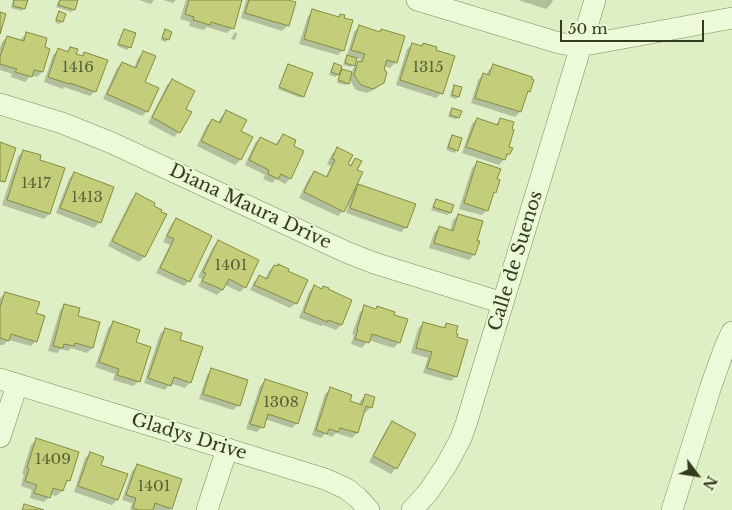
<!DOCTYPE html>
<style>
body{margin:0}
#map{position:relative;width:732px;height:510px;overflow:hidden;background:#deefc5;font-family:"Libre Baskerville",serif}
canvas{display:block}
.north{position:absolute;left:672px;top:450px;width:50px;height:50px;-webkit-text-stroke:4px #e8f7d5;paint-order:stroke;rotate:121deg;font-size:14px;font-weight:700;line-height:20px;text-align:center;color:#353b1f}
.north::after{content:'';display:block;margin:auto;width:18px;height:22px;background:#353b1f;clip-path:polygon(50% 0,100% 100%,50% 72%,0 100%)}
.scale{position:absolute;left:560px;top:20px;width:144px;height:22px;box-sizing:border-box;border:2px solid #353b1f;border-top:0;padding-left:6px;font-size:15px;line-height:18px;white-space:nowrap;color:#353b1f;-webkit-text-stroke:4px #e8f7d5;paint-order:stroke}
</style>
<div id="map">
<canvas width="732" height="510"></canvas>
<div class="north">N</div>
<div class="scale">50 m</div>
</div>
<script>
const context = document.querySelector('canvas').getContext('2d');
context.lineJoin = 'round';
function fill(path, color) { context.fillStyle = color; context.fill(path, 'evenodd'); }
const poly = rows => new Path2D(rows.map(r => 'M' + r).join(''));
function strokePath(path, color, width, dash) { context.strokeStyle = color; context.lineWidth = width; context.lineCap = dash ? 'butt' : 'round'; context.setLineDash(dash || []); context.stroke(path); }
function drawText(font, color, halo, rows, align = 'center') {
  context.font = font + ' "Libre Baskerville",serif'; context.lineWidth = 4; context.setLineDash([]); context.textBaseline = 'middle'; context.strokeStyle = halo; context.fillStyle = color; for (const [text, x, y, turn = 0] of rows) {
    context.save(); context.translate(x, y); context.rotate((+turn || 0) * Math.PI / 180); context.textAlign = isNaN(turn) ? turn : align; if (halo) context.strokeText(text, 0, 0); context.fillText(text, 0, 0); context.restore();
  }
}
const shadow = poly([
 [13,0,27,0,24,8,22,11,11,8],
 [59,0,73,0,74,10,71,12,56,7],
 [139,0,154,0,151,4],
 [163,0,176,0,173,3],
 [186,0,241,0,233,28,227,33,207,27,204,30,189,26,190,22,180,19],
 [246,0,284,0,288,25,282,31,241,18],
 [518,0,553,0,551,4,546,9],
 [313,11,343,50,338,55,299,44,308,16],
 [59,13,62,22,59,24,55,22,57,15],
 [359,27,379,33,382,30,403,37,395,63,390,68,384,66,382,83,377,88,367,93,356,90,349,79,348,83,346,85,337,83,340,73,342,70,352,74,353,68,359,63,361,59,356,58,353,65,351,67,343,65,345,59,349,55,347,55,354,32],
 [124,30,129,47,127,50,117,46,122,33],
 [166,31,168,39,166,42,161,40,163,33],
 [235,32,237,33,236,38,234,40,231,39],
 [27,33,43,48,49,49,42,72,37,77,31,75,25,82,11,77,12,74,0,70,0,48,2,42,7,37,21,41,21,39],
 [413,44,420,47,423,44,442,93,436,98,396,85,407,49],
 [70,48,75,54,81,57,85,53,95,91,90,96,64,87,63,89,44,82,53,55,58,50,66,52],
 [144,52,143,82,147,111,142,116,103,99,117,68,122,63,134,68,138,58],
 [334,65,338,74,336,77,329,75,332,67],
 [288,66,303,96,301,98,278,89,286,68],
 [493,66,529,91,525,95,520,112,515,117,471,103,478,80,483,75,486,76,488,71],
 [172,80,184,110,179,132,174,137,148,123,167,85],
 [455,87,458,97,456,99,450,97,452,89],
 [453,109,458,117,456,119,448,117,450,111],
 [226,112,240,132,240,160,235,165,197,146,207,125,212,120,218,123,221,117],
 [477,119,495,125,501,119,509,154,499,165,462,153,472,124],
 [283,135,292,147,290,178,285,184,276,179,272,183,263,179,265,175,245,165,255,143,260,138,275,145,278,141],
 [453,136,457,150,455,153,446,150,450,139],
 [337,149,347,165,349,166,355,159,352,192,359,186,406,227,401,232,346,213,350,199,349,199,343,211,338,216,299,198,309,178,314,173,325,178,331,166,327,164,332,154],
 [24,151,38,161,64,169,49,214,44,219,2,205,18,156],
 [477,163,495,192,492,195,487,210,482,215,459,209,472,168],
 [74,173,100,222,94,228,56,213,69,179],
 [136,194,152,206,144,257,139,262,108,246,131,200],
 [436,200,452,206,450,213,447,215,431,210,434,203],
 [459,215,476,242,474,255,469,260,429,248,434,233,439,228,450,231,453,220],
 [176,219,189,281,184,286,156,273,170,245,163,242,171,225],
 [218,242,245,287,240,292,225,285,222,290,217,295,198,286,202,279,198,277,213,247],
 [274,266,296,303,290,308,250,290,254,282,259,277,265,280,269,271],
 [314,287,321,290,324,287,341,325,336,330,323,325,321,326,299,318,309,292],
 [5,293,35,314,36,341,31,346,9,340,3,345,0,345,0,298],
 [65,305,76,317,92,348,87,353,71,348,68,351,61,349,57,353,48,351,60,310],
 [365,307,375,310,377,308,399,342,394,348,368,340,367,342,362,348,351,344,354,335,352,334,360,312],
 [113,323,134,342,139,381,133,386,113,380,115,374,95,367,108,328],
 [423,323,442,329,447,324,454,334,456,376,451,381,423,373,428,358,411,353,418,329],
 [165,329,179,340,190,382,185,388,170,383,165,390,144,383,160,334],
 [212,370,239,405,233,410,199,399,207,375],
 [265,381,297,423,292,428,265,419,262,427,257,432,246,429,260,386],
 [330,389,348,402,359,405,360,401,365,396,371,407,366,412,363,412,357,433,352,438,336,433,332,437,325,434,321,438,312,435,325,394],
 [392,423,396,468,391,474,369,462,387,428],
 [36,440,69,480,64,485,62,491,56,496,50,494,49,497,44,502,30,498,32,490,21,486,24,474,22,474,31,445],
 [90,453,99,466,117,500,112,505,74,492,85,458],
 [137,466,171,508,169,510,156,510,152,509,152,510,130,510,132,503,122,500,132,471]
]);
const building = poly([
 [14,0,28,0,25,9,13,6,14,0],
 [60,0,78,0,75,10,58,5,60,0],
 [189,0,242,0,234,29,211,22,210,25,193,20,194,17,185,14,189,0],
 [249,0,288,0,296,2,289,26,245,13,249,0],
 [312,9,339,17,340,14,345,15,344,18,353,20,344,51,304,39,312,9],
 [59,11,66,14,63,22,56,20,59,11],
 [0,12,6,14,0,34,0,12],
 [359,25,380,32,381,29,405,36,397,63,387,60,384,69,385,69,385,71,387,72,384,83,373,89,361,85,354,75,358,61,362,62,365,54,351,50,359,25],
 [124,29,136,33,131,48,118,44,124,29],
 [165,29,172,32,169,40,162,38,165,29],
 [26,32,47,38,45,47,50,49,43,72,34,70,32,77,15,72,17,69,0,64,0,57,7,36,24,41,26,32],
 [412,43,422,46,423,43,437,47,436,50,455,56,443,94,400,80,412,43],
 [70,47,78,49,76,54,83,56,84,52,108,60,96,92,70,83,69,84,48,77,58,48,68,52,70,47],
 [143,51,156,56,145,82,159,88,148,112,107,94,122,62,136,68,143,51],
 [347,55,357,58,355,66,345,63,347,55],
 [334,63,342,66,339,75,331,72,334,63],
 [288,64,313,73,304,97,279,87,288,64],
 [493,64,532,77,532,79,534,80,530,92,528,91,521,112,475,98,483,73,489,75,493,64],
 [342,69,352,72,349,84,338,80,342,69],
 [172,79,195,91,186,109,192,112,180,133,152,117,172,79],
 [454,85,462,87,459,97,452,95,454,85],
 [452,108,462,111,459,118,450,115,452,108],
 [226,110,247,120,241,131,253,137,241,160,201,141,212,119,220,123,226,110],
 [477,118,498,125,500,118,514,122,512,129,514,130,509,147,513,148,510,154,507,154,505,160,466,147,477,118],
 [283,134,296,140,294,146,304,151,291,179,281,174,278,179,268,174,269,170,249,160,260,137,277,145,283,134],
 [452,135,462,138,458,151,448,147,452,135],
 [0,142,16,148,5,182,0,181,0,142],
 [337,147,353,155,348,164,351,166,355,158,362,161,357,170,363,172,344,212,304,192,314,171,327,177,335,160,332,159,337,147],
 [23,150,41,155,40,160,65,168,50,214,7,200,23,150],
 [477,161,501,169,497,179,500,180,496,193,494,192,488,211,464,203,477,161],
 [74,172,114,187,101,223,60,208,74,172],
 [358,184,416,204,407,228,350,208,358,184],
 [136,193,155,203,154,206,162,210,161,212,167,214,145,257,112,241,136,193],
 [436,199,454,205,451,213,433,207,436,199],
 [458,214,483,221,477,241,480,241,475,255,434,243,439,226,453,231,458,214],
 [176,218,212,236,190,282,160,268,174,239,167,236,176,218],
 [218,240,259,260,246,288,229,279,223,290,202,281,206,273,203,272,218,240],
 [278,264,289,269,288,271,308,280,297,304,254,285,259,275,267,279,274,265,278,266,278,264],
 [314,285,322,289,323,286,329,288,328,289,352,300,342,325,328,320,327,322,304,312,314,285],
 [5,292,40,302,36,313,45,316,37,342,11,334,9,341,0,338,0,307,5,292],
 [64,304,80,308,78,316,100,322,93,348,75,343,74,346,64,344,63,348,53,346,64,304],
 [364,305,376,309,377,306,395,312,394,315,408,319,400,343,372,334,369,343,355,339,358,330,357,330,364,305],
 [113,321,140,330,136,342,151,347,140,382,117,375,119,369,99,362,113,321],
 [423,322,445,328,446,323,458,326,456,333,458,334,457,337,468,340,457,377,427,368,432,352,416,348,423,322],
 [165,328,182,333,180,340,203,347,191,383,174,377,171,386,148,378,165,328],
 [211,368,248,380,240,406,203,394,211,368],
 [265,379,308,393,298,424,268,414,264,428,250,424,265,379],
 [330,387,352,395,350,401,362,405,365,394,375,397,372,408,366,406,358,433,340,428,338,432,329,429,327,434,316,430,330,387],
 [392,421,416,434,397,469,373,456,392,421],
 [36,438,79,452,70,481,67,480,63,491,53,488,50,498,34,493,37,485,25,481,29,469,27,468,36,438],
 [90,452,104,457,101,465,128,474,118,500,78,486,90,452],
 [137,464,182,479,172,509,155,503,153,510,138,510,133,508,136,498,126,495,137,464],
 [24,504,44,510,22,510,24,504]
]);
const street = poly([
 [417,0,559,43,570,45,591,44,732,18],
 [0,104,62,123,112,143,346,252,374,263,503,303],
 [0,379,325,479,347,489,358,498,369,510],
 [0,437,17,385],
 [207,510,227,449],
 [412,510,429,491,447,464,461,438,466,424,595,0],
 [672,510,711,386,725,347,732,332]
]);
const numberNames = [
 ["1416",78,68],
 ["1315",428,68],
 ["1417",36,184],
 ["1413",87,198],
 ["1401",231,266],
 ["1308",281,403],
 ["1409",53,460],
 ["1401",154,487]
];
const streetNames = [
 ["Diana Maura Drive",250,207,25],
 ["Calle de Suenos",516,261,-73],
 ["Gladys Drive",189,437,17]
];
fill(shadow, '#0003');
fill(building, '#c4ce7a');
strokePath(building, '#838b3f', 1);
strokePath(street, '#7f8b5a', 22);
strokePath(street, '#ecfad9', 21);
drawText('15px', '#596036', null, numberNames);
drawText('18px', '#353b1f', '#e8f7d5', streetNames);
</script>
